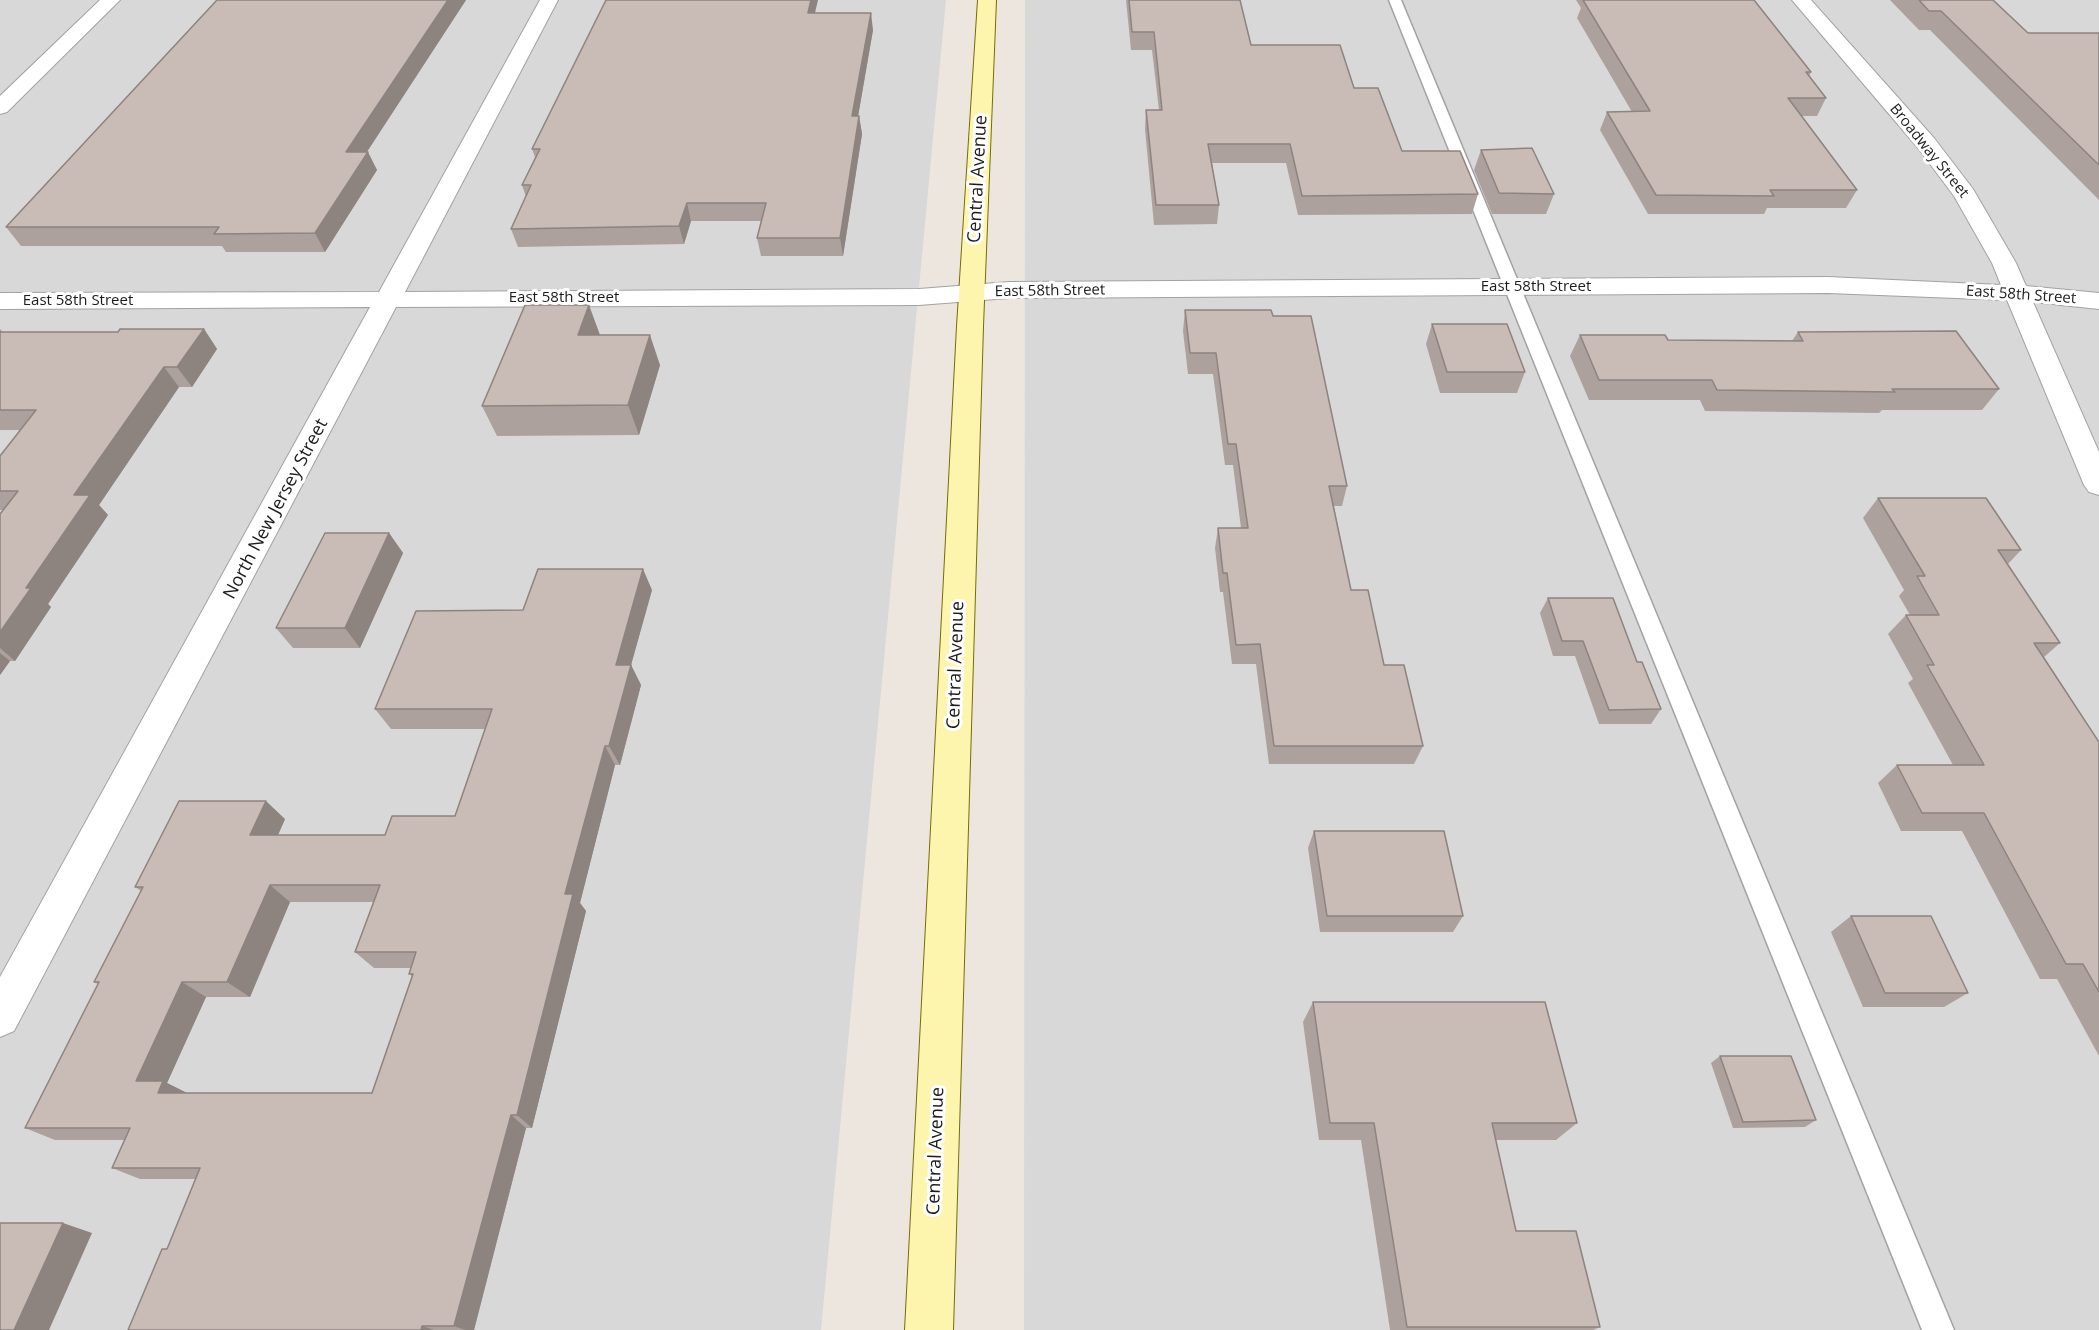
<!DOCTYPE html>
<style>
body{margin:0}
canvas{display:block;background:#ede6df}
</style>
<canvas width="2099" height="1330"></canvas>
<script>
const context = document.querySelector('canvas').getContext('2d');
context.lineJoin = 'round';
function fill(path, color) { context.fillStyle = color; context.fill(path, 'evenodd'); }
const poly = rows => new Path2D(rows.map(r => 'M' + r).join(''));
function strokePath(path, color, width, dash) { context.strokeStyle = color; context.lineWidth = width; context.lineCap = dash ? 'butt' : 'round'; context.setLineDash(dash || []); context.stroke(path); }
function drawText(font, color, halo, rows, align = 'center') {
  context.font = font + ' "Open Sans",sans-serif'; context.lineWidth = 6; context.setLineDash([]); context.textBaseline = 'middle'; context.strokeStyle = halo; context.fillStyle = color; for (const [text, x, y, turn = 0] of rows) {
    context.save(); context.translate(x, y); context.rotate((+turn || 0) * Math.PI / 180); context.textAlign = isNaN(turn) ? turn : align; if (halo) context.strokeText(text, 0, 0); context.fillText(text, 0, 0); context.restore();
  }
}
const residential = poly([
 [0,0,946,0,821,1330,0,1330],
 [1025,0,2099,0,2099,1330,1024,1330]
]);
const service = poly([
 [1389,0,1401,0,1954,1330,1922,1330,1389,0]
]);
const minor = poly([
 [100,0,120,0,7,112,0,114,0,96,100,0],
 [540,0,558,0,405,292,919,289,1009,282,1828,277,2001,285,1992,263,1954,196,1918,148,1792,0,1811,0,1934,138,1973,189,2016,263,2026,286,2099,293,2099,309,2033,302,2099,452,2099,495,2089,492,2084,485,2007,300,1828,293,1009,298,919,305,396,307,14,1031,0,1037,0,977,370,307,0,309,0,293,379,292,540,0]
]);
const secondary = poly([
 [978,0,996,0,983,326,953,1330,905,1330,957,326,978,0]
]);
const wall = poly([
 [217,0,466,0,367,152,377,170,325,252,226,252,222,246,21,246,6,227],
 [1126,0,1240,0,1251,45,1354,88,1402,151,1478,194,1472,214,1298,215,1286,163,1212,163,1219,205,1217,224,1154,225,1145,129,1146,110,1159,110,1152,50,1131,50],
 [1576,0,1754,0,1811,72,1809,76,1826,98,1817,116,1802,116,1857,190,1846,208,1767,208,1764,214,1648,214,1600,130,1607,112,1632,112,1577,18,1581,8],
 [1890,0,1993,0,2028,33,2099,33,2099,200,1930,30,1919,30],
 [815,13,873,30,858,116,859,116,862,134,843,256,761,256,757,238,761,221,691,221,684,244,518,247,511,229,526,197,522,185,535,157,532,149],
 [1481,150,1554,194,1546,214,1492,214,1474,170],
 [1185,310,1273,316,1347,486,1342,506,1334,506,1351,590,1384,665,1423,746,1414,764,1269,764,1256,664,1232,664,1223,592,1220,592,1215,548,1218,528,1241,528,1233,465,1225,465,1213,374,1188,374,1183,331],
 [1432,324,1525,372,1517,393,1440,393,1426,344],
 [0,329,3,332,118,332,204,329,217,349,192,387,179,387,99,505,108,515,48,604,51,607,15,661,10,661,0,675,0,514,3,510,0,510,0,456,20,430,0,430],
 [1798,332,1999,389,1982,410,1882,410,1879,413,1705,411,1700,400,1589,400,1570,356,1580,335,1668,340,1792,341],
 [600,335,660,365,639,435,497,436,482,406],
 [1878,498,2021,550,2008,564,2060,643,2044,657,2099,742,2099,1056,2057,979,2040,979,1962,831,1901,831,1878,783,1897,765,1953,765,1908,683,1913,679,1888,634,1906,615,1910,615,1899,596,1904,590,1863,518],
 [389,533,403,553,360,648,293,648,276,628],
 [652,590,631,665,641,685,620,765,615,765,580,903,586,911,532,1128,526,1128,474,1330,128,1330,167,1249,196,1179,140,1179,112,1168,124,1140,55,1140,25,1128,98,984,94,982,141,891,135,887,285,819,278,835,385,835,455,816,485,729,391,729,375,709,523,610],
 [290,902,374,902,355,952,374,968,411,968,409,974,412,976,372,1093,187,1093,167,1083,206,997,250,997],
 [1548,598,1661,709,1651,724,1599,724,1575,656,1553,656,1540,613],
 [1314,831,1463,916,1453,932,1320,932,1308,848],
 [1851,916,1968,993,1944,1007,1863,1007,1831,932],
 [1313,1002,1577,1123,1556,1140,1496,1140,1516,1231,1600,1327,1593,1330,1390,1330,1361,1140,1319,1140,1303,1022],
 [1720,1056,1816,1120,1805,1127,1733,1128,1711,1063]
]);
const shadedWall = poly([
 [448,0,466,0,355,170,346,152],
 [811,0,818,0,811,30,808,13],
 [871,13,873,30,855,134,852,116],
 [859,116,862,134,843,256,840,238],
 [368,152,377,170,325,252,315,233],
 [687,203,691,221,684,244,679,226],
 [589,305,600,335,578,335],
 [204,329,217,349,192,387,177,367],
 [650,335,660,365,639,435,628,405],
 [164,367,179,387,99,505,108,515,48,604,51,607,15,661,0,648,0,632,26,588,74,495],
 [389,533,403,553,360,648,345,628],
 [643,569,652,590,631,665,641,685,620,765,609,746,616,665],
 [0,653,10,661,0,675],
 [605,746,615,765,580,903,586,911,532,1128,517,1115,565,894],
 [266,801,285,819,270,853,250,835],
 [270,885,290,902,250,997,227,982],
 [182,982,206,997,167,1083,189,1094,184,1106,136,1081],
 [511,1115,526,1128,474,1330,465,1330,454,1326],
 [63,1223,92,1233,49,1330,14,1330],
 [422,1326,434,1330,421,1330]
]);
const building = poly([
 [217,0,448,0,346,152,368,152,315,233,214,234,219,227,6,227,217,0],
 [606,0,811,0,808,13,871,13,852,116,859,116,840,238,757,238,766,203,687,203,679,226,511,229,531,185,522,185,540,149,532,149,606,0],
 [1129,0,1240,0,1251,45,1340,45,1354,88,1378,88,1402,151,1460,151,1478,194,1302,196,1290,144,1208,144,1219,205,1156,205,1146,110,1162,110,1154,32,1132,32,1129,0],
 [1583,0,1754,0,1811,72,1806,72,1826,98,1788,98,1857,190,1770,190,1774,196,1656,195,1607,112,1650,111,1583,0],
 [1919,0,1993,0,2028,33,2099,33,2099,165,1941,11,1929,11,1919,0],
 [1532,148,1554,194,1499,193,1481,150,1532,148],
 [525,305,589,305,578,335,650,335,628,405,482,406,525,305],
 [1185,310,1271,310,1273,316,1311,316,1347,486,1329,486,1351,590,1368,590,1384,665,1404,665,1423,746,1274,746,1260,644,1236,645,1227,573,1223,573,1218,528,1248,528,1236,444,1228,444,1216,353,1190,353,1185,310],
 [1432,324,1507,324,1525,372,1447,372,1432,324],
 [120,329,204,329,177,367,164,367,74,495,90,495,26,588,31,588,0,632,0,514,18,491,0,491,0,456,36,410,0,410,0,332,118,332,120,329],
 [1956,331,1999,389,1892,389,1895,392,1717,390,1712,380,1599,380,1580,335,1665,335,1668,340,1803,341,1798,332,1956,331],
 [1878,498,1986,498,2021,550,1998,550,2060,643,2034,643,2099,742,2099,992,2083,964,2066,964,1984,813,1922,813,1897,765,1984,765,1927,665,1934,665,1906,615,1939,615,1917,576,1925,576,1878,498],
 [325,533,389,533,345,628,276,628,325,533],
 [538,569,643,569,616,665,631,665,609,746,605,746,565,894,573,894,517,1115,511,1115,454,1326,422,1326,421,1330,128,1330,162,1249,167,1249,200,1168,112,1168,130,1128,25,1128,99,982,94,982,143,887,135,887,179,801,266,801,250,835,385,835,392,816,455,816,492,709,375,709,416,611,523,610,538,569],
 [270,885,380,885,355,952,416,952,409,974,413,974,372,1093,158,1093,163,1081,136,1081,182,982,227,982,270,885],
 [1548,598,1613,598,1637,662,1642,662,1661,709,1609,710,1583,641,1562,641,1548,598],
 [1314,831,1444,831,1463,916,1327,916,1314,831],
 [1851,916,1931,916,1968,993,1885,993,1851,916],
 [1313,1002,1545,1002,1577,1123,1492,1123,1516,1231,1576,1231,1600,1327,1407,1327,1374,1123,1330,1123,1313,1002],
 [1720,1056,1791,1056,1816,1120,1743,1122,1720,1056],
 [0,1223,63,1223,14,1330,0,1330,0,1223]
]);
const farStreetnames = [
 ["Broadway Street",1929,151,51],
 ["East 58th Street",1536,287],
 ["East 58th Street",1050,291,-1],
 ["East 58th Street",2021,295,4],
 ["East 58th Street",564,298],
 ["East 58th Street",78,301]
];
const streetNames = [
 ["Central Avenue",978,179,-87],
 ["North New Jersey Street",276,509,-62],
 ["Central Avenue",956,665,-88],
 ["Central Avenue",936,1151,-88]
];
fill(residential, '#d9d8d8');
strokePath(service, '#a2a2a2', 3);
strokePath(minor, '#a2a2a2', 2);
strokePath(secondary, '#746e00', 2);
fill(service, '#fff');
fill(minor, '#fff');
fill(secondary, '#fdf4ae');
fill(wall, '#ada19d');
fill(shadedWall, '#8d837f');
fill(building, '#c9bbb6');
strokePath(building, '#8d837f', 1.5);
drawText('15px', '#1b1b1b', '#fff', farStreetnames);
drawText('18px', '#1b1b1b', '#fff', streetNames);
</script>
